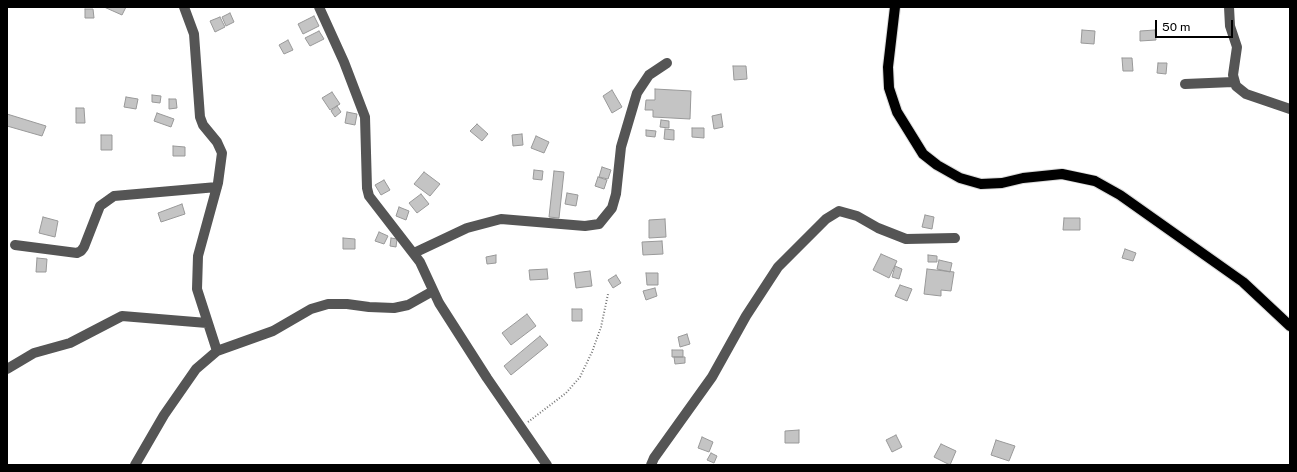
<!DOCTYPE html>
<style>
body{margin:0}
#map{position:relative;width:1297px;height:472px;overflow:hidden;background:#fff;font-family:"Public Sans",sans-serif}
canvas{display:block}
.frame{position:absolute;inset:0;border:8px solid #000;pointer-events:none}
.scale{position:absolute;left:1155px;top:20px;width:78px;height:18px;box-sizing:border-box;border:2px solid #000;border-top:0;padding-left:5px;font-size:12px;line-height:14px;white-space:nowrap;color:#000;-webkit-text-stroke:3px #fff;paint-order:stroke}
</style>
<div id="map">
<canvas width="1297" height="472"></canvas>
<div class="frame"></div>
<div class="scale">50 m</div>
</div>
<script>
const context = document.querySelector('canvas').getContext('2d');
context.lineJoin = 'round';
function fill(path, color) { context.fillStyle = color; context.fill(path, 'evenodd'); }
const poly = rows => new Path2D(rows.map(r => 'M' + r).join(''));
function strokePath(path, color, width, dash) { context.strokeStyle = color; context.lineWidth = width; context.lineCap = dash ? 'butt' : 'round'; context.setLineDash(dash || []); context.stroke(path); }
const building = poly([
 [104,7,126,7,122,15,104,7],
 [85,9,93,9,94,18,85,18,85,9],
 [230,13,234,22,226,26,222,17,230,13],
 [314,16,319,26,303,34,298,24,314,16],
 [220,17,225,27,215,32,210,21,220,17],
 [1082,30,1095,31,1094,44,1081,43,1082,30],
 [1155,30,1156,40,1140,41,1140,31,1155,30],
 [319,31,324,39,310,46,305,38,319,31],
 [288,40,293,50,284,54,279,45,288,40],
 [1122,58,1132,58,1133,71,1123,71,1122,58],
 [1158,63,1167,63,1166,74,1157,73,1158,63],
 [733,66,746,66,747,79,734,80,733,66],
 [655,89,691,91,690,119,653,117,653,110,645,110,646,100,655,100,655,89],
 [612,90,622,107,612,113,603,96,612,90],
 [332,92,340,104,330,110,322,98,332,92],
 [152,95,161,96,160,103,152,102,152,95],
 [126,97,138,99,136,109,124,107,126,97],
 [169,99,176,99,177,108,169,109,169,99],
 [337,106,341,112,335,117,331,111,337,106],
 [76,108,84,108,85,123,76,123,76,108],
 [347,112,357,114,355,125,345,123,347,112],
 [157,113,174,119,171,127,154,121,157,113],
 [7,114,46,126,42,136,7,126,7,114],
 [721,114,723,127,714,129,712,116,721,114],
 [661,120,669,121,669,128,660,127,661,120],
 [477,124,488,134,482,141,470,131,477,124],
 [692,128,704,128,704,138,692,137,692,128],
 [665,129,674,130,674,140,664,139,665,129],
 [646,130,656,131,655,137,646,136,646,130],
 [522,134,523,145,513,146,512,135,522,134],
 [101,135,112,135,112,150,101,150,101,135],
 [536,136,549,142,544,153,531,148,536,136],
 [173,146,185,147,185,156,173,156,173,146],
 [602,167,611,170,608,179,599,177,602,167],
 [534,170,543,171,542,180,533,179,534,170],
 [554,171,564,172,559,218,549,217,554,171],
 [424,172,440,184,430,196,414,184,424,172],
 [598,177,607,180,604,189,595,186,598,177],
 [384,180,390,190,381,195,375,185,384,180],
 [567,193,578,195,576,206,565,204,567,193],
 [421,194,429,204,417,213,409,203,421,194],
 [182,204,185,214,161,222,158,213,182,204],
 [399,207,409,211,406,220,396,216,399,207],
 [925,215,934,217,932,229,922,227,925,215],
 [43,217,58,221,55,237,39,233,43,217],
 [1064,218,1080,218,1080,230,1063,230,1064,218],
 [665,219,666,237,649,238,649,220,665,219],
 [379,232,388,236,384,244,375,241,379,232],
 [343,238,355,239,355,249,343,249,343,238],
 [391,238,397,239,396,247,390,246,391,238],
 [662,241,663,254,643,255,642,242,662,241],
 [1125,249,1136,253,1133,261,1122,258,1125,249],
 [881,254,897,261,889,278,873,270,881,254],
 [496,255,496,263,487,264,486,257,496,255],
 [928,255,937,256,937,262,928,262,928,255],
 [37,258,47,259,46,272,36,272,37,258],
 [939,260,952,263,950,272,937,269,939,260],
 [895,266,902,269,899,279,892,277,895,266],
 [547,269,548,279,530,280,529,270,547,269],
 [927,269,954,272,951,291,941,290,941,296,924,294,927,269],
 [590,271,592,286,576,288,574,273,590,271],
 [646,273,658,273,658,285,647,285,646,273],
 [616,275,621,283,613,288,608,280,616,275],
 [900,285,912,289,907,301,895,296,900,285],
 [655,288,657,296,646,300,643,291,655,288],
 [572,309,582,309,582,321,572,321,572,309],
 [527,314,536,326,511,345,502,333,527,314],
 [687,334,690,344,680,347,678,337,687,334],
 [540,336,548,345,511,375,504,366,540,336],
 [672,350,683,350,683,357,672,357,672,350],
 [674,357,685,357,685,363,675,364,674,357],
 [799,430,799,443,785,443,785,431,799,430],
 [896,435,902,447,892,452,886,440,896,435],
 [702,437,713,442,709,452,698,448,702,437],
 [996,440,1015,446,1009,461,991,455,996,440],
 [941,444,956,451,950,465,934,457,941,444],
 [711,453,717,456,714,463,707,460,711,453]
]);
const path = poly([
 [528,422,566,393,580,377,592,352,601,327,608,294]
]);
const minor = poly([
 [184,7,194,34,200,117,203,125,217,142,222,153,218,183,198,256,197,289,217,351],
 [319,7,344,62,365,117,367,188,369,196,420,262,439,303,487,378,547,465],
 [1229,7,1230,26,1237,47,1233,75,1236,86,1246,94,1290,109],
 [1185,84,1233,82,1234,81],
 [15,245,77,253,81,251,84,247,100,206,114,196,217,187],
 [414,253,467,228,501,219,585,226,599,224,612,208,616,194,621,147,637,93,649,75,667,63],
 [7,369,34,353,70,343,122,316,207,323],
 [135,465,164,415,196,369,217,351,273,331,311,309,328,304,347,304,369,307,394,308,408,305,433,291],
 [651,465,654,458,712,377,746,316,778,267,826,219,839,211,857,216,878,228,906,239,955,238]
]);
const major = poly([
 [895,7,888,67,889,88,897,112,923,154,937,165,960,178,981,184,1002,183,1023,178,1062,174,1095,181,1120,195,1243,282,1290,326]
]);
fill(building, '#c4c4c4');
strokePath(building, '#999', 1);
strokePath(major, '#dbdbdb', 12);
strokePath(path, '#777', 2, [1, 2]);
strokePath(minor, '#555', 10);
strokePath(major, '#000', 10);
</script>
